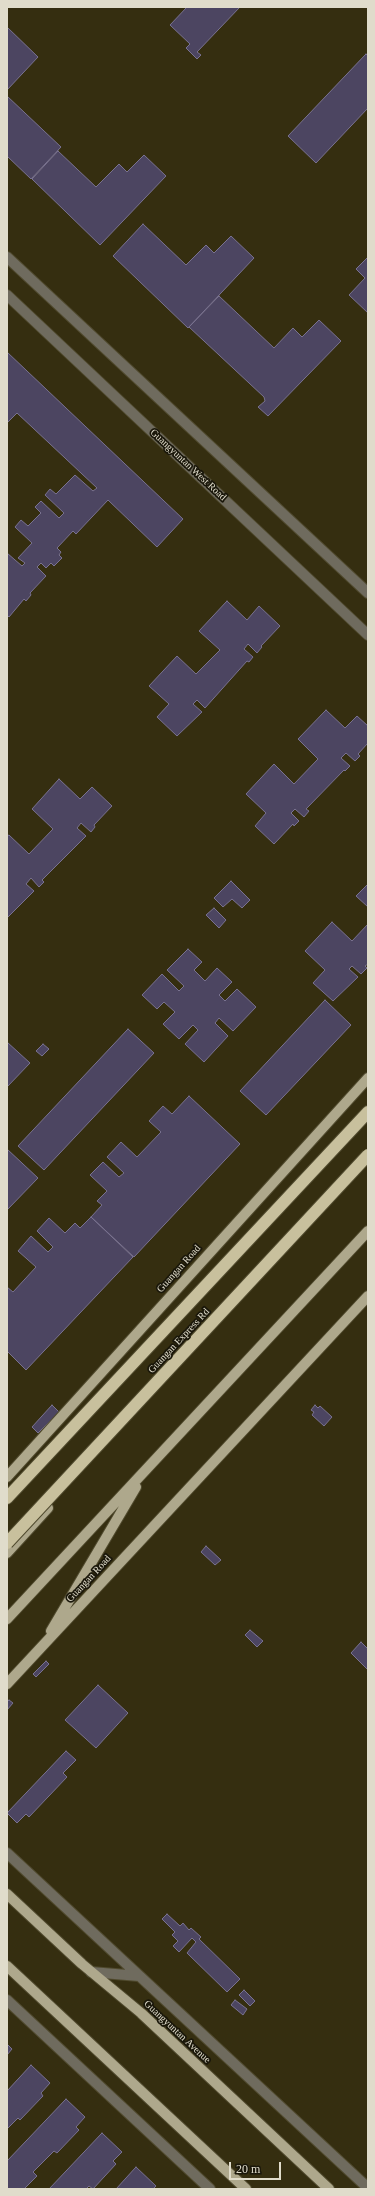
<!DOCTYPE html>
<style>
body{margin:0}
#map{position:relative;width:375px;height:2196px;overflow:hidden;background:#352e10;font-family:Georgia,serif}
canvas{display:block}
.frame{position:absolute;inset:0;border:8px solid #e0dccb;pointer-events:none}
.scale{position:absolute;left:229px;top:2162px;width:52px;height:18px;box-sizing:border-box;border:2px solid #e0dccb;border-top:0;padding-left:5px;font-size:12px;line-height:14px;white-space:nowrap;color:#e0dccb;-webkit-text-stroke:3px #1a170a;paint-order:stroke}
</style>
<div id="map">
<canvas width="375" height="2196"></canvas>
<div class="frame"></div>
<div class="scale">20 m</div>
</div>
<script>
const context = document.querySelector('canvas').getContext('2d');
context.lineJoin = 'round';
function fill(path, color) { context.fillStyle = color; context.fill(path, 'evenodd'); }
const poly = rows => new Path2D(rows.map(r => 'M' + r).join(''));
function strokePath(path, color, width, dash) { context.strokeStyle = color; context.lineWidth = width; context.lineCap = dash ? 'butt' : 'round'; context.setLineDash(dash || []); context.stroke(path); }
function drawText(font, color, halo, rows, align = 'center') {
  context.font = font + ' Georgia,serif'; context.lineWidth = 3.5; context.setLineDash([]); context.textBaseline = 'middle'; context.strokeStyle = halo; context.fillStyle = color; for (const [text, x, y, turn = 0] of rows) {
    context.save(); context.translate(x, y); context.rotate((+turn || 0) * Math.PI / 180); context.textAlign = isNaN(turn) ? turn : align; if (halo) context.strokeText(text, 0, 0); context.fillText(text, 0, 0); context.restore();
  }
}
const building = poly([
 [187,7,240,7,197,52,201,55,197,59,186,48,190,44,170,25,187,7],
 [7,27,38,57,7,90,7,27],
 [366,54,368,56,368,108,316,163,288,136,366,54],
 [7,96,61,147,31,179,7,156,7,96],
 [58,151,96,187,119,164,127,172,144,155,166,176,100,245,32,179,58,151],
 [143,224,186,265,206,245,214,253,231,236,254,258,188,328,113,256,143,224],
 [368,257,368,313,349,295,365,278,356,269,368,257],
 [219,296,274,348,293,328,302,337,319,320,341,341,268,416,258,407,265,401,264,397,189,327,219,296],
 [7,352,183,519,157,547,108,500,76,534,73,531,57,548,61,552,59,555,62,558,54,566,51,563,46,568,41,563,37,567,46,576,30,593,31,595,26,601,24,599,9,617,7,615,7,553,22,566,25,563,18,558,32,543,15,527,21,520,28,526,41,513,35,507,41,501,59,518,64,513,45,495,50,489,56,494,75,475,93,491,97,488,17,413,7,423,7,352],
 [227,601,247,620,259,606,280,626,261,646,262,647,257,653,248,644,244,649,253,657,249,662,247,661,205,708,197,700,193,704,202,712,177,736,157,717,169,704,149,686,177,656,196,674,220,650,199,631,227,601],
 [326,710,345,728,357,716,368,726,368,743,358,754,360,756,355,761,346,753,341,758,350,766,345,771,344,770,306,809,309,811,304,817,295,809,291,813,299,821,294,826,293,824,274,844,255,826,266,813,246,794,274,764,294,784,318,759,298,739,326,710],
 [59,779,80,799,92,787,112,806,94,825,95,827,91,832,81,823,77,828,86,836,42,880,44,882,39,887,31,878,26,884,34,891,7,918,7,836,9,835,29,854,53,829,32,809,59,779],
 [231,881,250,900,242,908,232,899,223,907,214,898,231,881],
 [368,884,368,907,356,896,368,884],
 [214,908,226,920,219,928,206,915,214,908],
 [332,922,352,941,368,924,368,964,365,966,367,968,361,974,352,966,349,969,358,977,333,1001,313,983,325,970,305,951,332,922],
 [188,949,202,962,194,970,205,981,217,968,232,982,219,995,225,1001,237,989,256,1007,233,1031,219,1018,215,1023,228,1036,204,1062,185,1044,198,1030,193,1025,179,1039,163,1024,175,1012,164,1002,157,1009,142,995,162,974,179,991,184,986,167,970,188,949],
 [325,1000,351,1025,266,1115,240,1091,325,1000],
 [128,1029,154,1053,44,1170,18,1146,128,1029],
 [7,1042,30,1063,7,1087,7,1042],
 [43,1044,49,1049,42,1056,36,1051,43,1044],
 [189,1096,240,1144,134,1257,91,1217,102,1205,97,1201,107,1191,90,1175,103,1162,119,1177,124,1173,107,1157,121,1142,137,1157,161,1132,149,1121,163,1106,172,1114,189,1096],
 [7,1149,38,1178,7,1210,7,1149],
 [91,1217,133,1257,26,1370,7,1351,7,1287,13,1292,36,1267,18,1251,31,1236,48,1252,53,1247,37,1231,49,1218,65,1233,75,1223,80,1228,91,1217],
 [52,1405,59,1412,38,1433,32,1427,52,1405],
 [315,1405,318,1408,320,1406,332,1417,324,1426,312,1415,314,1412,311,1410,315,1405],
 [206,1546,221,1560,215,1565,201,1552,206,1546],
 [250,1630,263,1641,257,1647,245,1635,250,1630],
 [361,1642,368,1649,368,1670,351,1653,361,1642],
 [46,1661,49,1664,36,1677,33,1674,46,1661],
 [98,1685,128,1713,96,1748,65,1720,98,1685],
 [9,1700,13,1703,7,1710,7,1702,9,1700],
 [66,1751,76,1760,63,1773,67,1777,29,1817,26,1814,17,1823,7,1813,66,1751],
 [167,1914,180,1926,183,1923,189,1930,191,1928,201,1937,199,1939,240,1979,227,1992,187,1953,196,1942,192,1938,179,1952,173,1946,178,1941,172,1935,175,1932,162,1919,167,1914],
 [244,1990,255,2001,250,2006,239,1995,244,1990],
 [235,2000,247,2009,243,2015,231,2005,235,2000],
 [7,2044,12,2049,7,2055,7,2044],
 [31,2065,50,2083,41,2093,43,2096,20,2120,18,2118,7,2129,7,2091,31,2065],
 [66,2099,85,2117,76,2127,79,2130,57,2153,54,2151,33,2172,37,2176,24,2189,7,2189,7,2161,66,2099],
 [102,2133,122,2152,113,2161,116,2164,93,2189,89,2186,86,2189,49,2189,102,2133],
 [136,2167,156,2186,153,2189,116,2189,136,2167]
]);
const minor = poly([
 [7,257,368,593],
 [7,295,368,635],
 [7,1853,368,2188],
 [91,1972,139,1976],
 [7,2000,210,2189]
]);
const major = poly([
 [7,1477,368,1078],
 [7,1553,48,1508],
 [7,1619,368,1231],
 [51,1631,136,1487],
 [7,1684,368,1296],
 [7,1894,82,1964,141,2013,329,2189],
 [7,1966,246,2189]
]);
const highway = poly([
 [7,1498,368,1112]
]);
const highwayBridge = poly([
 [7,1543,368,1155]
]);
const streetNames = [
 ["Guangyuntan West Road",188,465,43],
 ["Guangan Road",179,1269,-48],
 ["Guangan Express Rd",179,1341,-47],
 ["Guangan Road",89,1579,-47],
 ["Guangyuntan Avenue",177,2032,43]
];
fill(building, '#4c4561');
strokePath(building, '#797290', 1);
strokePath(minor, '#504a2e', 12);
strokePath(major, '#504a2e', 12);
strokePath(highway, '#504a2e', 14);
strokePath(minor, '#6f6b5e', 10);
strokePath(major, '#aea88c', 10);
strokePath(highway, '#c8c09d', 12);
strokePath(highwayBridge, '#504a2e', 14, []);
strokePath(highwayBridge, '#c8c09d', 12);
drawText('10px', '#e0dccb', '#1a170a', streetNames);
</script>
